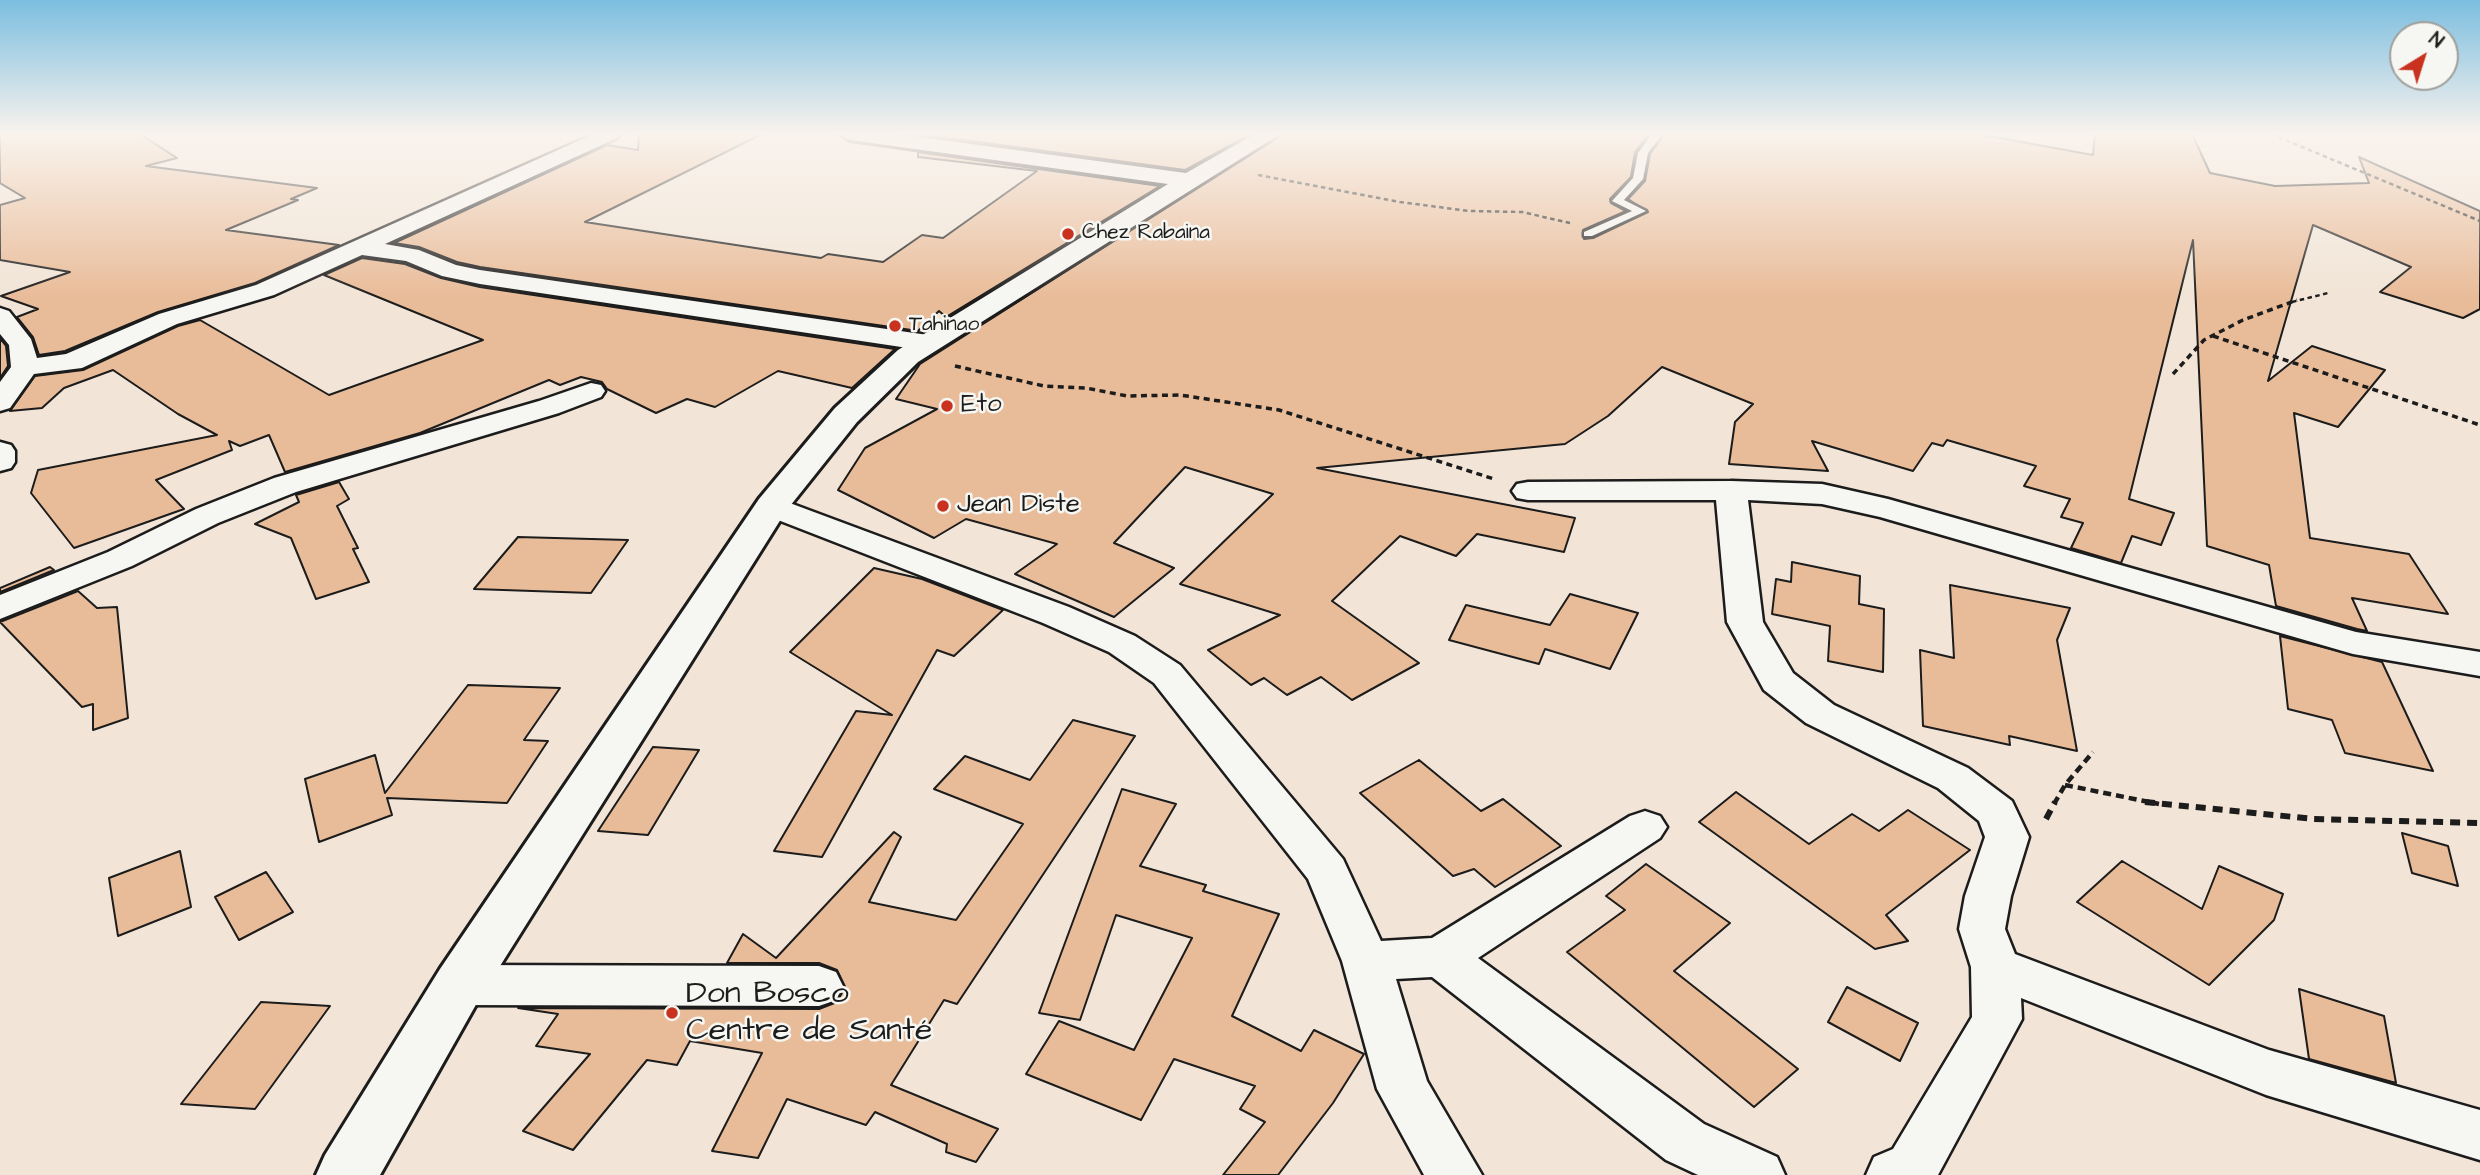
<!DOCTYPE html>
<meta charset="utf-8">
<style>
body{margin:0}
#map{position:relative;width:2480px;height:1175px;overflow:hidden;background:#f2e5d7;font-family:"Architects Daughter",sans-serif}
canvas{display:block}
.north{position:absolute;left:2389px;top:21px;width:70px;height:70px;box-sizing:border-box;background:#f6f6f2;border:2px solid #9f9f9c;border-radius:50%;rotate:38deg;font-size:19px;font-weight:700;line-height:28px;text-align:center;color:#1c1c1c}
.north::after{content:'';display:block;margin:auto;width:24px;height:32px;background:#c8321e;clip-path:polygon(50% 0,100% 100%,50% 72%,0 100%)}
</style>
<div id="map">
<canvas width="2480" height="1175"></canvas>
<div class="north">N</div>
</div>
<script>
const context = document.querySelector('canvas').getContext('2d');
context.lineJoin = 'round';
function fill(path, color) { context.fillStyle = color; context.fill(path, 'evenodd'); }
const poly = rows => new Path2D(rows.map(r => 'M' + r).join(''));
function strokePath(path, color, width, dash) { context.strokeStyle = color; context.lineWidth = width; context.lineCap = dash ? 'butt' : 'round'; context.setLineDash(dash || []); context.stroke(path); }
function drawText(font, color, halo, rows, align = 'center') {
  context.font = font + ' "Architects Daughter",sans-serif'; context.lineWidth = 5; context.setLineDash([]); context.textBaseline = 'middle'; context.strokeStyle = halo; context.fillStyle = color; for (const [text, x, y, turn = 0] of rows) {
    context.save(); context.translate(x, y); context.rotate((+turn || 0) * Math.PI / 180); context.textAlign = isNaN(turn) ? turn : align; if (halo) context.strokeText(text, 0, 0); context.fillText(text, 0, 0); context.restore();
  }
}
const building = poly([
 [0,134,140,134,177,158,146,166,317,188,291,199,298,200,226,230,339,245,255,283,158,312,65,351,39,355,33,337,17,317,38,309,1,296,70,272,0,260,0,205,25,198,0,183,0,134],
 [639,134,762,134,585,222,821,258,828,254,883,262,922,235,943,238,1037,171,918,157,918,152,1160,186,946,317,939,311,918,331,480,267,457,262,419,247,394,243,607,145,638,150,639,134],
 [919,134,1250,134,1185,170,919,134],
 [1282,134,1649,134,1635,152,1631,177,1610,199,1611,203,1626,211,1583,230,1584,239,1593,238,1648,212,1628,199,1645,181,1650,154,1665,134,1978,134,2093,155,2095,134,2192,134,2210,173,2275,186,2369,183,2359,157,2480,211,2480,309,2463,318,2380,292,2411,267,2313,225,2268,381,2312,346,2385,370,2338,427,2294,413,2310,538,2409,554,2448,614,2352,598,2367,631,2357,629,2276,606,2269,565,2207,546,2193,240,2129,499,2174,513,2161,545,2132,536,2121,563,2071,548,2083,523,2061,517,2070,499,2024,486,2036,466,1947,440,1943,446,1932,443,1913,471,1812,441,1828,471,1729,464,1735,422,1753,404,1662,367,1608,416,1565,444,1317,468,1575,518,1564,552,1477,534,1456,556,1400,536,1332,601,1419,663,1352,700,1321,677,1287,695,1264,678,1251,685,1208,650,1280,615,1180,584,1273,494,1185,467,1114,543,1174,568,1114,617,1015,574,1057,544,966,519,934,538,838,490,865,448,937,409,896,399,920,364,1282,134],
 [362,258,405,264,441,278,480,287,895,349,852,388,778,371,715,407,687,399,656,413,607,389,602,382,581,377,560,385,549,380,420,433,285,472,269,435,240,446,229,441,232,450,156,480,184,509,74,548,31,493,38,470,217,435,178,414,113,370,64,388,42,408,10,411,35,376,83,370,178,326,200,320,329,395,483,340,324,275,362,258],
 [0,338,6,346,8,366,0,378,0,338],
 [339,482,349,499,337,506,358,548,353,549,369,582,316,599,291,538,255,524,299,502,296,495,339,482],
 [518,537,628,540,591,593,474,589,518,537],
 [1792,562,1860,576,1859,604,1884,609,1883,672,1828,661,1830,626,1772,614,1776,579,1791,582,1792,562],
 [50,567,54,570,0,592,0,588,50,567],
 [874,568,922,579,1003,610,954,656,937,650,822,857,774,851,856,711,892,715,790,652,874,568],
 [1950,585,2070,608,2057,640,2077,751,2009,736,2010,745,1923,726,1920,650,1954,658,1950,585],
 [78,591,97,608,117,607,128,718,93,730,93,704,82,707,0,622,78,591],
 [1570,594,1638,613,1610,669,1545,649,1539,664,1449,640,1466,605,1550,625,1570,594],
 [2280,636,2382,662,2433,771,2345,753,2332,720,2288,709,2280,636],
 [468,685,560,688,524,740,548,741,507,803,387,798,392,815,319,842,305,779,375,755,385,793,468,685],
 [1073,720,1135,736,957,1004,944,1000,891,1085,998,1129,976,1162,946,1152,947,1144,875,1112,866,1125,787,1099,758,1158,712,1151,762,1053,690,1041,677,1065,647,1060,573,1150,523,1131,590,1054,536,1046,558,1014,518,1008,819,1009,837,1002,845,987,837,970,819,963,727,963,743,934,776,958,894,832,901,837,869,902,956,920,1023,824,934,789,965,756,1030,780,1073,720],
 [653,747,699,750,648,835,598,831,653,747],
 [1419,760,1481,811,1503,799,1561,846,1495,887,1474,869,1453,876,1360,793,1419,760],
 [1122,789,1176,804,1140,866,1206,885,1203,891,1279,914,1232,1016,1301,1051,1314,1030,1364,1054,1333,1103,1278,1175,1223,1175,1265,1122,1240,1109,1255,1086,1174,1059,1141,1120,1026,1074,1059,1021,1134,1050,1192,938,1116,915,1080,1020,1039,1013,1122,789],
 [1736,792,1809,844,1852,814,1879,831,1908,810,1970,850,1886,915,1908,941,1875,949,1699,822,1736,792],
 [2402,833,2448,846,2458,886,2412,873,2402,833],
 [180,851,191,907,118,936,109,878,180,851],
 [2122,861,2202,909,2219,866,2283,894,2274,920,2209,985,2077,902,2122,861],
 [1646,864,1730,923,1674,971,1798,1069,1754,1107,1567,952,1625,910,1606,896,1646,864],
 [266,872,293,912,239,940,215,897,266,872],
 [1847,987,1918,1023,1900,1061,1828,1022,1847,987],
 [2299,989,2384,1016,2396,1083,2309,1059,2299,989],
 [261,1002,330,1006,255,1109,181,1104,261,1002]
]);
const pathFar3 = poly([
 [2271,134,2480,221],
 [1258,175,1400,202,1469,211,1522,212,1570,223],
 [2292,302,2328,293]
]);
const pathFar2 = poly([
 [2213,336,2480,425],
 [955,366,1044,386,1086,388,1127,396,1180,395,1279,410,1494,479],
 [2173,374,2204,340,2243,320,2297,300]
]);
const pathFar1 = poly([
 [2065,785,2159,804],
 [2054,804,2065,785,2093,752]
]);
const path = poly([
 [2145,802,2314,819,2480,823],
 [2046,819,2055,802]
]);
const service = poly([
 [1652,134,1662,134,1648,153,1643,179,1624,200,1646,211,1592,236,1584,236,1584,232,1632,211,1612,201,1633,178,1638,153,1652,134]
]);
const minor = poly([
 [594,134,620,134,617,138,385,244,419,250,456,265,480,270,928,335,937,337,941,343,937,349,928,351,480,284,442,276,406,261,362,255,274,295,177,324,82,368,34,374,10,408,0,411,0,382,11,367,9,345,0,334,0,308,9,311,31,339,37,358,66,354,159,314,256,285,594,134],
 [591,383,601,385,605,391,601,397,559,413,296,492,218,523,132,566,0,619,0,595,108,552,196,509,274,478,539,401,591,383],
 [0,442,11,445,15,451,15,462,11,468,0,471,0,442],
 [1731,481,1822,484,1888,499,2356,632,2480,652,2480,676,2353,654,1880,517,1822,504,1748,500,1763,622,1793,673,1834,705,1968,768,2012,801,2029,837,2011,896,2005,929,2015,954,2269,1050,2480,1110,2480,1160,2266,1095,2021,998,2022,1019,1938,1175,1866,1175,1874,1157,1893,1149,1972,1017,1971,967,1959,929,1965,896,1985,837,1979,821,1938,788,1806,723,1764,690,1727,622,1716,500,1528,500,1517,498,1512,491,1517,484,1528,482,1731,481],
 [771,496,1069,607,1135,636,1180,665,1343,859,1381,941,1432,938,1630,816,1645,811,1660,816,1667,827,1660,838,1478,958,1704,1124,1777,1157,1785,1175,1698,1175,1666,1160,1432,977,1396,979,1427,1081,1482,1175,1424,1175,1377,1089,1342,961,1308,879,1154,683,1109,652,1043,623,760,513,755,506,760,499,771,496],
 [459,965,819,966,836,972,843,986,836,1000,819,1006,459,1005,442,999,435,985,442,971,459,965]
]);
const tertiary = poly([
 [840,134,897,134,1186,173,1255,134,1280,134,918,362,857,422,786,511,478,1001,380,1175,316,1175,325,1155,440,969,759,499,835,408,898,350,1168,184,850,140,840,134]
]);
const markers = [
 [1068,234,7,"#c8321e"],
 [895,326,7,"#c8321e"],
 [947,406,7,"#c8321e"],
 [943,506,7,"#c8321e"],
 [672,1013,7,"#c8321e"]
];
const farPoinames = [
 ["Chez Rabaina",1082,234],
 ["Tahinao",909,326]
];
const poiNames = [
 ["Eto",961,406],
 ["Jean Diste",957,506]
];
const nearPoinames = [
 ["Don Bosco",686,995],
 ["Centre de Santé",686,1032]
];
fill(building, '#e9bc99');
strokePath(building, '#1c1c1c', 2);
strokePath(service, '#1c1c1c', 5);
strokePath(minor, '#1c1c1c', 5);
strokePath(tertiary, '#1c1c1c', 6);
strokePath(pathFar3, '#1c1c1c', 2.5, [4.5, 3.5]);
strokePath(pathFar2, '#1c1c1c', 3.5, [6, 4.5]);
strokePath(pathFar1, '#1c1c1c', 4.5, [8, 5]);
strokePath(path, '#1c1c1c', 6, [10, 7]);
fill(service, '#f6f6f2');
fill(minor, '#f6f6f2');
fill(tertiary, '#f6f6f2');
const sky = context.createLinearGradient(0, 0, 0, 298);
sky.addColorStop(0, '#7cbee0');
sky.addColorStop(0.45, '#f9f3ed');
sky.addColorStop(1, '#f9f3ed00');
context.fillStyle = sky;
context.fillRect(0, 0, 2480, 298);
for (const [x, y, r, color] of markers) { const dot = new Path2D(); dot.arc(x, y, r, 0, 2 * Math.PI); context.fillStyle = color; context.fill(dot); strokePath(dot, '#f6f6f2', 2.5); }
drawText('21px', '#1c1c1c', '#f6f6f2', farPoinames, 'left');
drawText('26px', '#1c1c1c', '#f6f6f2', poiNames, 'left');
drawText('32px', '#1c1c1c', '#f6f6f2', nearPoinames, 'left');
</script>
